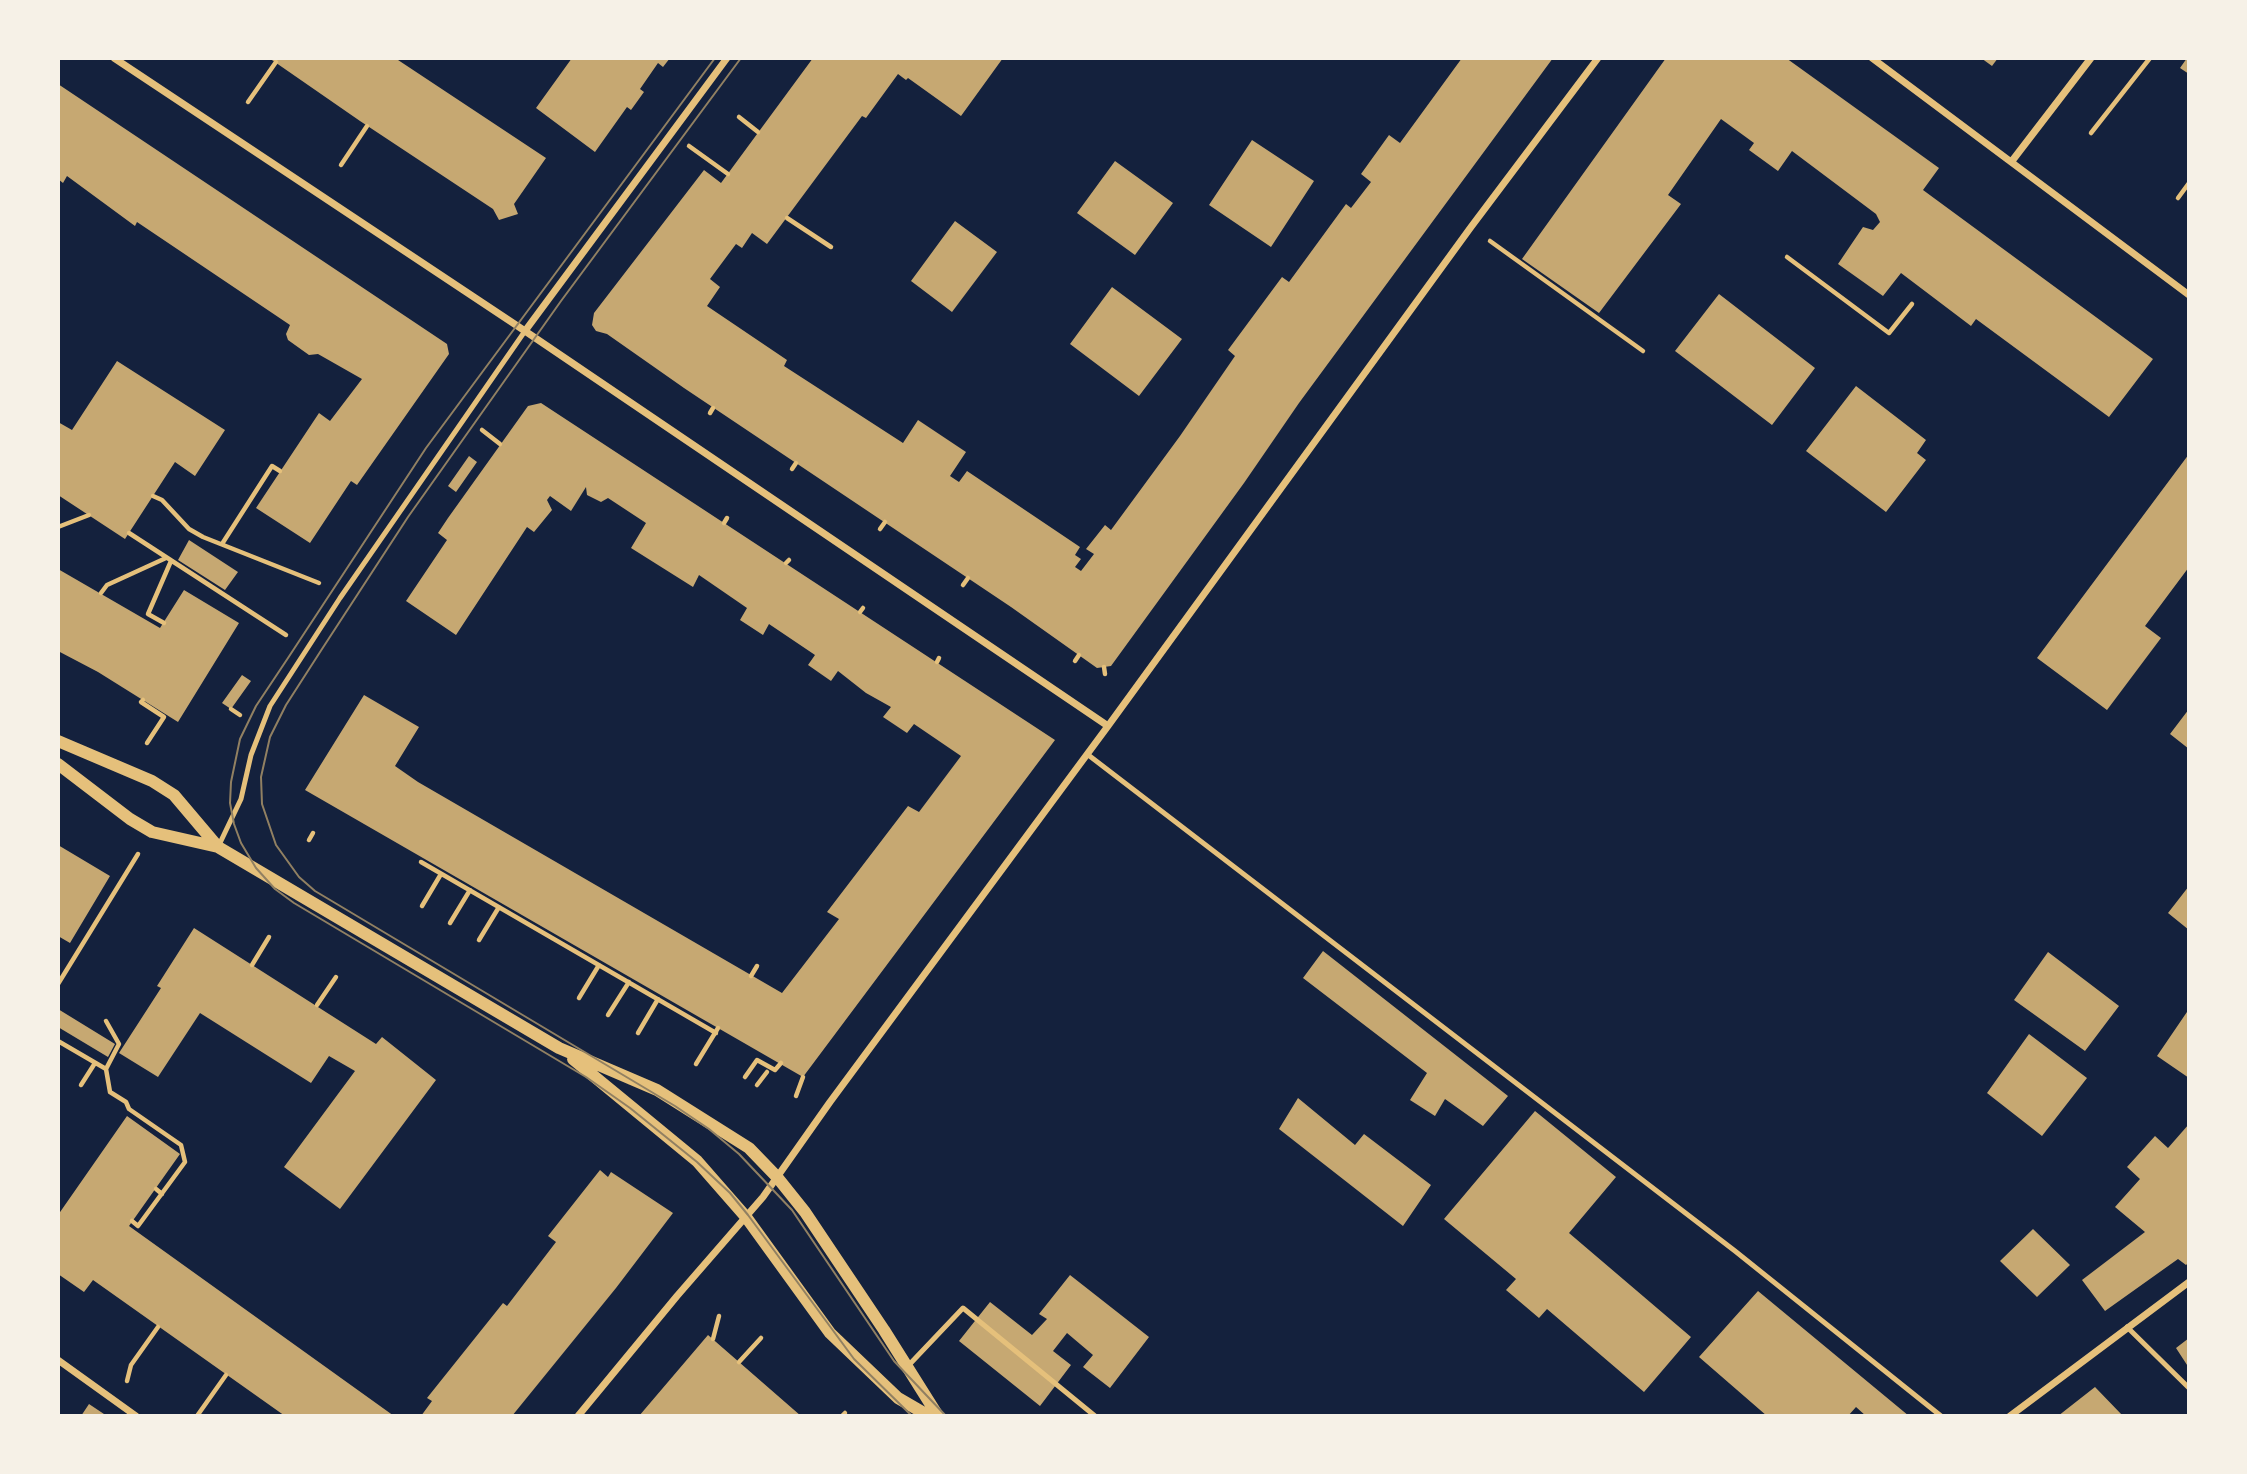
<!DOCTYPE html>
<style>
body{margin:0}
#map{position:relative;width:2247px;height:1474px;overflow:hidden;background:#14213d;font-family:"DM Sans",sans-serif}
canvas{display:block}
.frame{position:absolute;inset:0;border:60px solid #f6f1e7;pointer-events:none}
</style>
<div id="map">
<canvas width="2247" height="1474"></canvas>
<div class="frame"></div>
</div>
<script>
const context = document.querySelector('canvas').getContext('2d');
context.lineJoin = 'round';
function fill(path, color) { context.fillStyle = color; context.fill(path, 'evenodd'); }
const poly = rows => new Path2D(rows.map(r => 'M' + r).join(''));
function strokePath(path, color, width, dash) { context.strokeStyle = color; context.lineWidth = width; context.lineCap = dash ? 'butt' : 'round'; context.setLineDash(dash || []); context.stroke(path); }
const building = poly([
 [269,58,395,58,546,158,514,204,518,214,499,220,493,209,360,121],
 [572,58,670,58,663,67,658,63,640,89,644,92,631,110,627,107,595,152,536,108],
 [813,58,1003,58,961,116,908,78,906,80,898,74,866,118,862,116,767,244,752,233,742,248,736,244,710,279,720,287,707,306,787,360,784,366,903,443,918,420,966,452,950,476,959,482,967,471,1080,547,1075,555,1081,559,1075,567,1081,571,1094,554,1086,549,1105,525,1111,530,1180,436,1235,356,1228,350,1282,277,1289,282,1346,204,1351,208,1371,182,1361,174,1389,135,1400,143,1462,58,1553,58,1299,403,1244,483,1111,666,1097,668,1011,607,684,388,607,334,596,331,592,325,594,313,704,170,721,183],
 [1666,58,1786,58,1939,168,1923,190,2153,359,2109,417,1976,319,1971,326,1901,273,1883,296,1838,264,1863,227,1873,230,1880,222,1876,214,1792,151,1778,171,1749,150,1754,143,1721,119,1668,195,1681,204,1599,313,1522,259],
 [1981,58,1998,58,1992,66],
 [2187,58,2189,58,2189,74,2180,68],
 [58,84,447,344,449,354,357,485,351,481,310,543,256,508,319,413,330,421,362,379,318,354,309,355,288,340,286,334,290,325,137,222,135,226,67,176,63,183,58,179],
 [1252,140,1314,181,1271,247,1209,205],
 [1115,161,1173,203,1135,255,1077,213],
 [955,221,997,252,952,312,911,281],
 [1112,287,1182,339,1139,396,1070,344],
 [1719,294,1815,368,1772,425,1675,351],
 [117,361,225,430,195,476,175,462,125,539,58,495,58,422,72,430],
 [1856,386,1926,440,1917,453,1926,460,1886,512,1806,451],
 [541,403,1055,740,803,1077,305,790,364,695,419,727,395,766,418,782,782,993,839,919,827,912,908,806,919,812,961,756,914,724,907,733,883,717,891,707,866,693,838,671,831,681,808,665,815,655,769,624,763,635,740,620,747,608,699,575,693,587,631,548,646,523,608,498,601,502,587,495,586,487,571,511,550,496,547,500,552,510,534,532,527,527,456,635,406,601,447,540,438,533,448,518,528,406],
 [2189,454,2189,567,2145,626,2161,638,2107,710,2037,658],
 [469,456,477,462,456,492,448,486],
 [189,540,238,572,225,590,178,560],
 [58,569,160,628,184,590,239,623,178,722,98,672,58,651],
 [242,675,251,681,231,709,222,703],
 [2189,709,2189,749,2170,734],
 [58,845,110,876,70,943,58,936],
 [2189,886,2189,930,2168,913],
 [194,928,376,1044,382,1037,436,1080,340,1209,284,1167,355,1071,329,1056,311,1083,200,1013,158,1077,119,1053,161,988,157,986],
 [1323,951,1508,1096,1483,1126,1445,1099,1435,1116,1410,1100,1427,1073,1303,978],
 [2048,952,2119,1006,2085,1051,2014,1000],
 [58,1009,115,1044,108,1057,58,1027],
 [2189,1009,2189,1078,2157,1056],
 [2029,1034,2087,1078,2042,1136,1987,1093],
 [1298,1098,1355,1145,1364,1134,1431,1185,1403,1226,1279,1129],
 [1535,1111,1616,1177,1569,1233,1691,1337,1644,1392,1547,1309,1539,1318,1506,1290,1516,1279,1444,1219],
 [127,1116,180,1154,129,1226,394,1416,285,1416,93,1280,84,1292,58,1274,58,1215],
 [2189,1124,2189,1262,2186,1265,2178,1259,2105,1311,2082,1280,2145,1232,2115,1207,2140,1179,2127,1167,2155,1136,2168,1148],
 [600,1170,608,1177,611,1172,673,1213,616,1288,512,1416,421,1416,432,1401,427,1398,503,1303,507,1306,556,1242,548,1236],
 [2033,1229,2070,1265,2037,1297,2000,1261],
 [1070,1275,1149,1337,1110,1388,1083,1367,1093,1355,1067,1333,1053,1351,1071,1365,1040,1406,959,1341,990,1302,1032,1335,1047,1319,1039,1314],
 [1758,1291,1909,1416,1866,1416,1856,1407,1848,1416,1767,1416,1699,1357],
 [708,1335,801,1416,639,1416],
 [2189,1338,2189,1368,2176,1348],
 [2095,1387,2123,1416,2058,1416],
 [89,1404,107,1416,81,1416]
]);
const path = poly([
 [248,102,276,62],
 [739,117,758,132],
 [2091,133,2150,58],
 [689,146,728,174],
 [341,165,367,126],
 [2178,198,2189,183],
 [787,218,831,247],
 [1490,241,1643,351],
 [1787,257,1889,333,1912,304],
 [710,413,713,408],
 [482,430,500,444],
 [792,469,796,463],
 [153,496,162,500,189,529,203,537,319,583],
 [724,523,727,518],
 [58,527,89,515],
 [880,529,885,522],
 [129,533,286,635],
 [222,544,272,466,280,471],
 [786,563,789,560],
 [963,585,968,578],
 [101,593,107,585,166,558],
 [860,612,863,608],
 [164,623,148,614,171,561],
 [1075,661,1079,655],
 [937,662,939,658],
 [1104,667,1105,674],
 [143,700,141,702,164,717,147,743],
 [231,709,240,715],
 [309,840,313,833],
 [421,862,716,1033],
 [422,906,441,874],
 [450,923,470,890],
 [479,940,499,907],
 [252,965,269,937],
 [751,976,757,966],
 [58,984,138,854],
 [579,998,599,965],
 [317,1005,336,977],
 [608,1015,629,982],
 [638,1033,658,999],
 [58,1041,106,1069,110,1092,126,1102,129,1109,181,1145,185,1162,138,1226,132,1221],
 [696,1064,718,1028],
 [106,1069,119,1044,106,1021],
 [745,1077,757,1060,775,1070,781,1063],
 [81,1085,95,1063],
 [757,1085,767,1072],
 [796,1096,803,1077],
 [156,1189,162,1194],
 [713,1339,719,1316],
 [739,1362,761,1338],
 [127,1381,131,1365,158,1327],
 [197,1416,226,1375],
 [842,1416,845,1413]
]);
const service = poly([
 [1087,754,1735,1251,1941,1416],
 [219,845,241,799,251,755,270,706,340,598,525,331],
 [2127,1327,2189,1388],
 [907,1367,963,1308,1095,1416]
]);
const minor = poly([
 [114,58,525,331,1108,726],
 [1872,58,2189,295],
 [2012,161,2091,58],
 [525,331,727,58],
 [58,1360,136,1416],
 [578,1416,677,1296,763,1197,830,1102,1108,726,1471,227,1598,58],
 [2010,1416,2189,1282]
]);
const tertiary = poly([
 [58,741,152,781,174,795,218,847],
 [58,764,130,819,152,832,218,847,559,1048,657,1090,749,1148,777,1177,805,1212,884,1330,938,1416],
 [573,1059,697,1161,746,1217,830,1333,898,1398,929,1416]
]);
const tram = poly([
 [715,58,426,448,288,658,256,706,240,739,231,782,230,803,234,824,241,843,256,868,275,889,294,903,586,1077,630,1108,697,1162,730,1193,748,1215,854,1359,912,1416],
 [741,58,561,301,408,517,322,649,286,705,270,737,261,777,262,804,276,845,299,877,315,891,675,1106,709,1129,739,1154,792,1210,894,1361,946,1416]
]);
fill(building, '#c6a872');
strokePath(path, '#e5c07b', 4.5);
strokePath(service, '#e5c07b', 5);
strokePath(minor, '#e5c07b', 7);
strokePath(tertiary, '#e5c07b', 12);
strokePath(tram, '#918062', 2);
</script>
